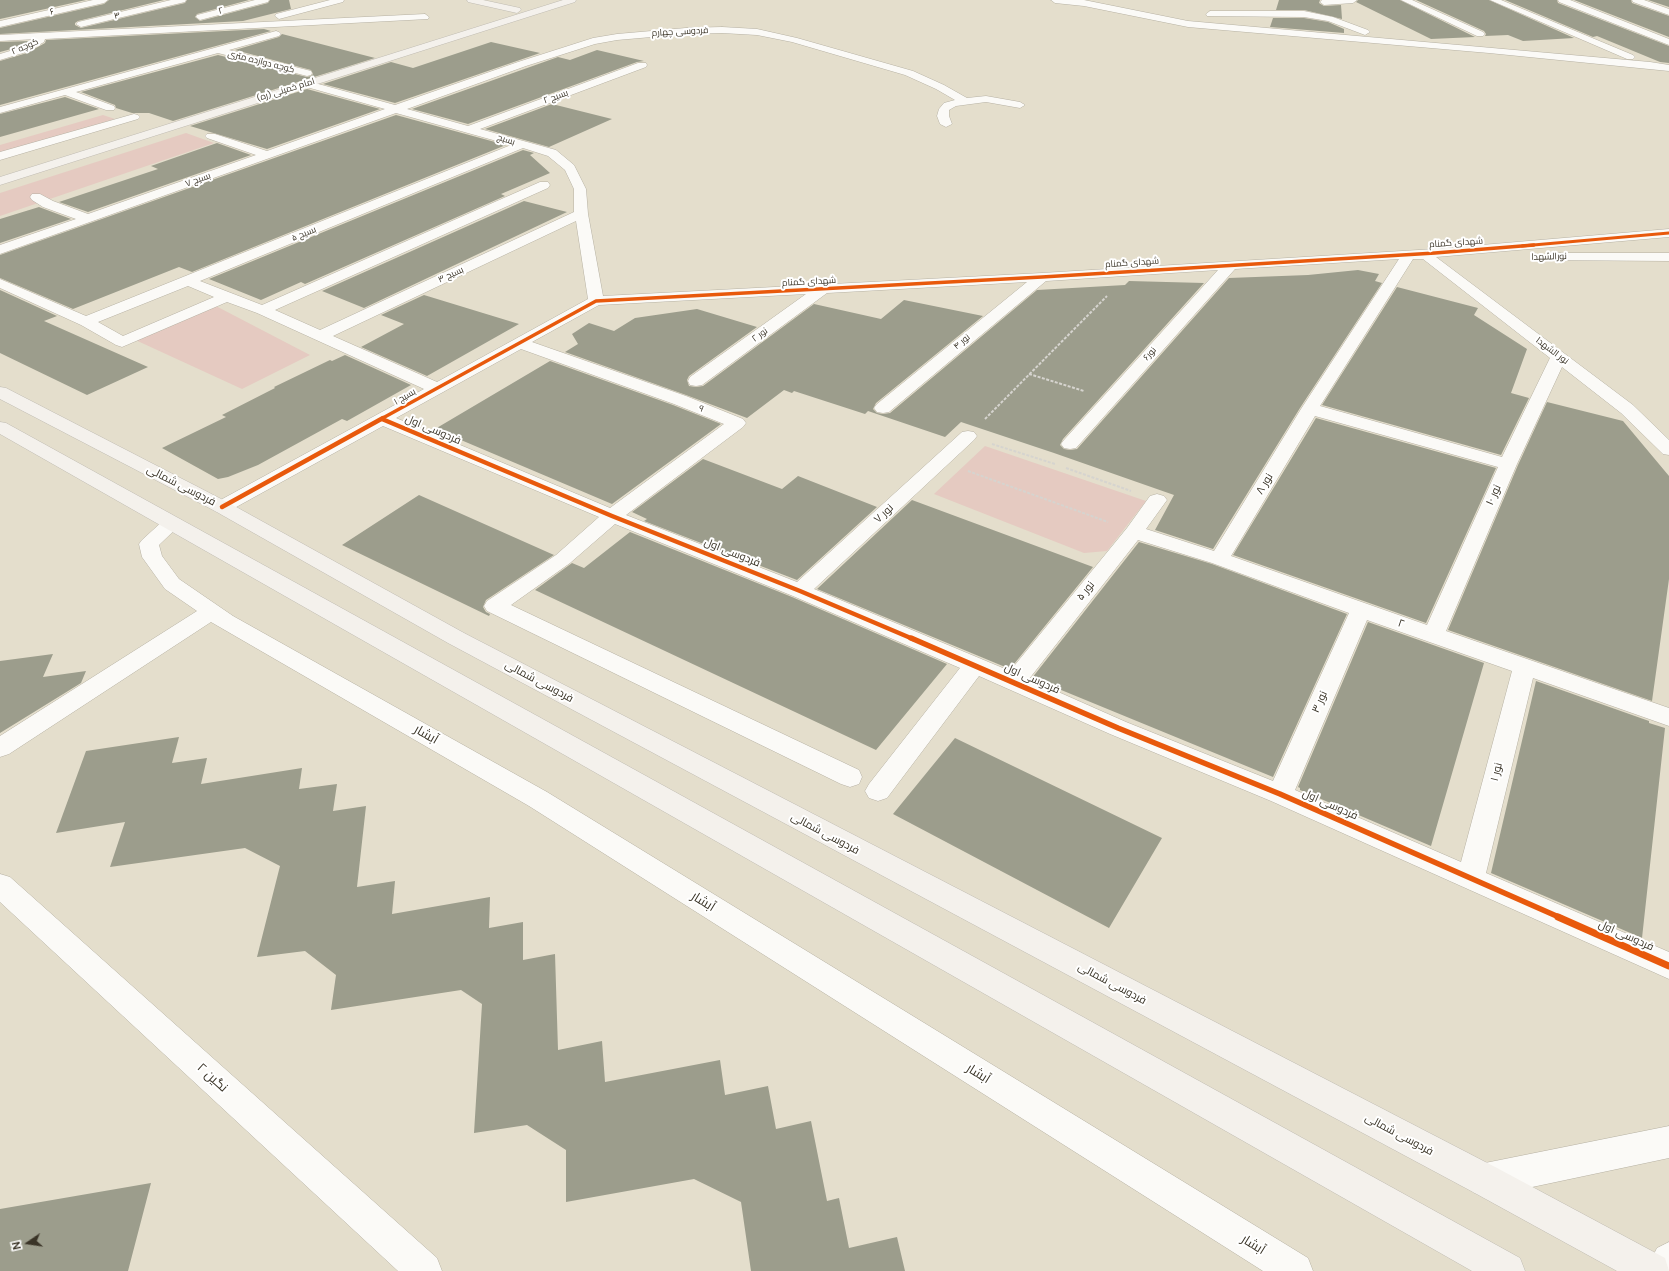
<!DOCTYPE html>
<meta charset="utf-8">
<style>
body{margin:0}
#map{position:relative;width:1669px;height:1271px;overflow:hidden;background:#e4decc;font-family:"DM Sans",sans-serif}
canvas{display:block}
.north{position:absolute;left:8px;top:1223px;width:40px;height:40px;-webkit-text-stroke:3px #fff;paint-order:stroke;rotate:257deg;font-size:11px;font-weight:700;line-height:16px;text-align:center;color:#3a3427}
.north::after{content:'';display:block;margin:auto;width:14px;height:18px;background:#3a3427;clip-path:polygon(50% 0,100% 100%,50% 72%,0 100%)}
</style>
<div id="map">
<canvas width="1669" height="1271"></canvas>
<div class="north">N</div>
</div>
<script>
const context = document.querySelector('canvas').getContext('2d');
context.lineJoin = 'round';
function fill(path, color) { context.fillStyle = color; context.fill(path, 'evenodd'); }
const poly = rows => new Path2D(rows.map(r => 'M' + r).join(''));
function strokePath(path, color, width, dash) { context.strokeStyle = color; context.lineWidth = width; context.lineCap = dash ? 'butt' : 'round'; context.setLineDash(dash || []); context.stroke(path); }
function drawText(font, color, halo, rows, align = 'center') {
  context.font = font + ' "DM Sans",Cairo,sans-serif'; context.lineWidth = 4; context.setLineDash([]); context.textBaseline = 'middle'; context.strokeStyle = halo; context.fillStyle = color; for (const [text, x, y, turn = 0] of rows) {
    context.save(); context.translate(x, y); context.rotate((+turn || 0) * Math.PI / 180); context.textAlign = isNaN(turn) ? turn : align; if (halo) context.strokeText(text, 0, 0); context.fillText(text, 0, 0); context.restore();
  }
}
const green = poly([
 [103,115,115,119,0,153,0,145],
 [186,133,214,143,0,216,0,193],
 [212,304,310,355,242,389,131,338],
 [985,446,1146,501,1107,551,1084,553,934,494]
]);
const building = poly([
 [0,0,86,0,0,19],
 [109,0,164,0,78,21,75,23,75,25,81,28,185,3,187,0,249,0,197,14,195,17,200,21,268,3,270,0,289,0,291,9,243,21,0,34,0,28,104,4],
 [1279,0,1320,0,1319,3,1324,6,1341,5,1342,19,1304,10,1276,10],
 [1358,0,1400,0,1475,37,1431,39,1356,2],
 [1416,0,1489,0,1574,38,1523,41,1508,35,1485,36,1486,34,1484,31],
 [1505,0,1557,0,1558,3,1669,46,1669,63,1660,62,1597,36,1593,37],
 [1574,0,1631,0,1632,3,1669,16,1669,37],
 [1648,0,1669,0,1669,7],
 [1273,18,1304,18,1328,22,1344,29,1344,33,1270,27],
 [264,29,271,31,0,105,0,61,27,53,45,43,46,40],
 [282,34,375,58,173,121,149,113,132,113,116,108,115,105,81,92,218,55,307,77,311,76,313,74,311,70,235,50,279,37],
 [30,41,19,47,0,52,0,42],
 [491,42,540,53,395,103,323,84,391,62,413,68],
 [597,50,644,61,637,62,468,124,412,109,558,57,570,60],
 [307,89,380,109,267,149,190,126],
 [65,97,99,109,0,137,0,114],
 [552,104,612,119,549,147,485,129],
 [396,115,506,145,192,272,179,267,73,309,0,278,0,255],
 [217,143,251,155,88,212,59,202,158,169,151,166],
 [523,150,534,153,530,155,550,173,501,194,505,196,305,284,301,282,261,300,209,279],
 [524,201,567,212,364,308,322,291],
 [39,207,71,219,0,243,0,219],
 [1358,270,1379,274,1375,281,1382,283,1300,408,1213,549,1155,530,1174,495,1054,453,961,422,945,437,868,411,865,414,794,391,792,393,784,390,747,418,686,395,565,352,578,344,572,334,589,323,614,331,635,318,697,309,757,327,689,376,687,380,689,386,696,387,703,386,814,304,881,319,904,300,983,316,876,403,873,409,877,413,883,414,890,413,1037,290,1125,285,1129,281,1204,283,1063,439,1060,445,1064,449,1070,450,1077,449,1229,278,1308,275],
 [1397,287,1478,308,1474,315,1527,349,1511,393,1529,398,1501,455,1322,405],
 [0,290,57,316,44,321,148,367,87,395,0,353],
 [424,295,519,324,427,376,361,347,404,324,381,315],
 [345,355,411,385,347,421,342,419,258,465,228,477,218,479,162,448,226,417,222,415,275,388,274,387,330,360,332,361],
 [550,361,673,405,721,424,612,504,435,429],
 [1547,402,1623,421,1669,476,1669,579,1652,701,1448,630,1518,465],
 [1316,418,1496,468,1426,623,1233,555],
 [703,459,782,489,798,476,877,507,797,580,644,521,647,519,632,512],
 [419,495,554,555,486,600,483,607,486,612,490,614,489,616,342,545],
 [912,500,1093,567,1010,669,817,589],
 [630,532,792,597,947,664,876,750,535,590,572,563,584,568],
 [1139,542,1212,564,1347,614,1273,777,1032,678],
 [1368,622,1484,663,1431,846,1300,790,1300,788,1298,787],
 [53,654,43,677,86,671,81,683,0,733,0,661],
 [1536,681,1649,721,1649,723,1665,728,1642,938,1491,873],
 [179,737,172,763,207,758,201,784,302,768,299,789,337,784,333,811,366,806,357,887,395,881,392,914,490,897,489,928,523,922,523,960,555,954,558,1050,602,1041,605,1082,720,1060,725,1095,768,1086,776,1129,811,1121,827,1201,839,1198,849,1248,897,1237,905,1271,751,1271,741,1202,694,1179,566,1202,566,1150,527,1125,474,1133,482,1004,461,990,331,1010,336,975,305,951,257,957,280,866,245,848,110,867,125,822,56,833,86,751],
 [955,738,1162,838,1109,928,893,814],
 [151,1183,128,1271,0,1271,0,1209]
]);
const path = poly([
 [1029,374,1084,391],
 [985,419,1107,296],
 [992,444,1055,464],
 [1066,468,1131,491],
 [968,471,1108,522]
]);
const minor = poly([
 [93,0,108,0,104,3,0,27,0,21,93,0],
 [171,0,186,0,185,2,81,27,76,24,78,22,171,0],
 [255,0,269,0,268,2,200,20,196,17,197,15,255,0],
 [330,0,344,0,343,2,279,19,275,16,276,14,330,0],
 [1051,0,1084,0,1188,21,1650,62,1669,65,1669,71,1489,53,1188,27,1084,6,1055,3,1051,0],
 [1322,0,1357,0,1353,3,1324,5,1320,2,1322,0],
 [1401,0,1412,0,1483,32,1485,34,1483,36,1477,36,1401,0],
 [1490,0,1501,0,1633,55,1635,57,1633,59,1627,59,1490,0],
 [1558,0,1570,0,1669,39,1669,45,1559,2,1558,0],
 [1632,0,1644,0,1669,9,1669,15,1633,2,1632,0],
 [1210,11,1304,11,1333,17,1368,30,1370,32,1365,35,1328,21,1304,17,1207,16,1206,14,1210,11],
 [425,14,429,17,428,19,45,39,44,42,26,52,0,60,0,54,20,48,36,39,0,41,0,35,425,14],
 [722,27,757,29,797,38,913,71,944,85,967,98,986,96,1020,102,1025,105,1020,108,986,102,956,106,949,110,949,116,952,124,946,127,940,124,937,116,939,109,944,103,955,100,936,89,905,75,792,42,757,35,722,33,686,34,617,40,595,44,526,66,407,109,468,126,638,63,646,63,647,65,646,67,480,129,556,150,574,165,586,189,588,214,603,296,1042,273,1435,249,1669,229,1669,237,1436,257,1633,405,1669,440,1669,455,1663,454,1621,413,1562,367,1517,464,1446,631,1669,708,1669,726,1533,678,1486,873,1669,952,1669,979,1271,801,1110,734,979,676,887,798,878,801,869,798,865,791,869,784,960,668,793,596,615,524,570,563,511,605,859,770,862,777,859,784,850,787,841,784,487,611,484,606,487,601,556,555,599,517,383,426,229,511,222,513,215,511,212,507,215,503,424,389,257,313,227,302,122,347,116,345,81,325,0,288,0,279,86,316,511,145,396,113,0,254,0,245,76,219,43,207,32,200,30,197,32,194,40,194,53,201,88,214,256,155,207,138,205,136,207,134,215,134,267,151,385,109,303,86,302,84,303,82,311,82,395,105,518,62,593,38,617,34,686,28,722,27],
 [523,148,548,156,565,170,574,189,574,212,320,330,275,310,548,188,550,185,548,182,540,182,262,305,200,281,523,148],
 [576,221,588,299,437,382,333,336,576,221],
 [1399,259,1301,409,1214,551,1146,529,1167,500,1164,496,1157,494,1150,496,1127,528,1010,671,814,589,974,440,977,436,974,432,968,431,962,432,797,582,626,515,743,427,746,423,743,419,686,396,532,342,599,305,806,294,690,377,688,381,690,385,696,386,702,385,827,293,1027,282,877,404,874,408,877,412,883,413,889,412,1046,281,1218,270,1064,440,1061,444,1064,448,1070,449,1076,448,1235,269,1399,259],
 [1413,259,1423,259,1550,358,1502,457,1320,406,1413,259],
 [188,286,214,297,123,336,98,322,188,286],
 [521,349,674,404,724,424,610,508,396,418,521,349],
 [1315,416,1498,467,1427,625,1231,556,1315,416],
 [1138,540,1212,563,1349,613,1273,781,1126,722,1029,679,1138,540],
 [1367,620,1512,671,1461,862,1295,790,1367,620],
 [276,31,279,32,281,34,279,36,229,50,311,71,312,73,311,75,307,76,218,53,76,92,114,106,115,108,114,110,106,110,65,95,0,113,0,107,276,31],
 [134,114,138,115,140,117,138,119,0,160,0,152,134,114],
 [1550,253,1669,253,1669,261,1545,260,1543,257,1545,254,1550,253],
 [172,517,179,519,182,523,159,545,162,556,179,579,233,616,547,792,1308,1258,1313,1271,1263,1271,529,806,211,622,9,754,0,757,0,736,197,611,165,589,142,557,139,544,142,540,165,519,172,517],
 [0,874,10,877,437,1258,442,1271,398,1271,0,902,0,874],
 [1669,1126,1669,1158,1485,1197,1473,1192,1468,1180,1473,1168,1485,1163,1669,1126],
 [1669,1242,1669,1271,1649,1271,1651,1260,1657,1248,1669,1242]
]);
const major = poly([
 [467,0,483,0,520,8,521,10,517,13,468,2,467,0],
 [563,0,576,0,575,2,0,185,0,177,563,0],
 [0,387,6,388,229,503,464,633,1497,1168,1665,1258,1669,1271,1617,1271,1473,1192,448,643,215,511,0,399,0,387],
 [0,422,6,423,1520,1258,1525,1271,1472,1271,0,434,0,422]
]);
const cyclewayFar4 = poly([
 [1522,246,1669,233]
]);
const cyclewayFar3 = poly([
 [381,419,596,301,1042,277,1435,253,1534,245]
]);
const cyclewayFar2 = poly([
 [382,419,612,516,800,591,913,639],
 [222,507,383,418]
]);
const cyclewayFar1 = poly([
 [911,638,1118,728,1280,794,1561,918]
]);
const cycleway = poly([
 [1558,917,1669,966]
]);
const farStreetnames = [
 ["۲",221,11,-15],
 ["۶",52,12,-13],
 ["۴",117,16,-14],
 ["فردوسی چهارم",680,32,-3],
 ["کوچه ۲",25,47,-23],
 ["کوچه دوازده متری",261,62,14],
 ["امام خمینی (ره)",286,90,-17],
 ["بسیج ۲",556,97,-20],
 ["بسیج",506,140,17],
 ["بسیج ۷",198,180,-20],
 ["بسیج ۵",304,234,-22],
 ["شهدای گمنام",1456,243,-4],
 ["نورالشهدا",1549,257,-1],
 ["شهدای گمنام",1132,263,-4],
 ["بسیج ۳",451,275,-25],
 ["شهدای گمنام",809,282,-3],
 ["نور ۲",760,335,-36],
 ["نور ۴",962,342,-40],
 ["نور الشهدا",1552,351,37],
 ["نور۶",1150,354,-48],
 ["بسیج ۱",405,397,-30],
 ["۹",701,409,22]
];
const streetNames = [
 ["فردوسی اول",433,430,23],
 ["نور ۸",1265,484,-59],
 ["فردوسی شمالی",181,486,27],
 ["نور ۱۰",1494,495,-66],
 ["نور ۷",884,514,-43],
 ["فردوسی اول",732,553,22],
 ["نور ۵",1086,591,-51],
 ["۲",1401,624,19],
 ["فردوسی اول",1032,679,24],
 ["فردوسی شمالی",539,682,28],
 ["نور ۳",1320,702,-66],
 ["نور ۱",1497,772,-76],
 ["فردوسی اول",1330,805,24],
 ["فردوسی شمالی",825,834,28],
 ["فردوسی اول",1626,936,24],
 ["فردوسی شمالی",1112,984,28],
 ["فردوسی شمالی",1399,1135,28]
];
const nearStreetnames = [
 ["آبشار",426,735,30],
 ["آبشار",703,902,32],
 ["آبشار",978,1074,32],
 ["نگین ۲",212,1078,42],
 ["آبشار",1253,1245,32]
];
fill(green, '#e5cac1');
fill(building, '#9c9d8c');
strokePath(minor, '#b6b1a3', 1);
strokePath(major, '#bfbbb2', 1);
strokePath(path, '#d6d4cf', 2, [3, 1.5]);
fill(minor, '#fbfaf7');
fill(major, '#f4f1ec');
strokePath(cyclewayFar4, '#e8590c', 3);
strokePath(cyclewayFar3, '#e8590c', 3.5);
strokePath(cyclewayFar2, '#e8590c', 4.5);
strokePath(cyclewayFar1, '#e8590c', 5.5);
strokePath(cycleway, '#e8590c', 7);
drawText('9px', '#3a3427', '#fff', farStreetnames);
drawText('11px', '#3a3427', '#fff', streetNames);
drawText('13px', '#3a3427', '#fff', nearStreetnames);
</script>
